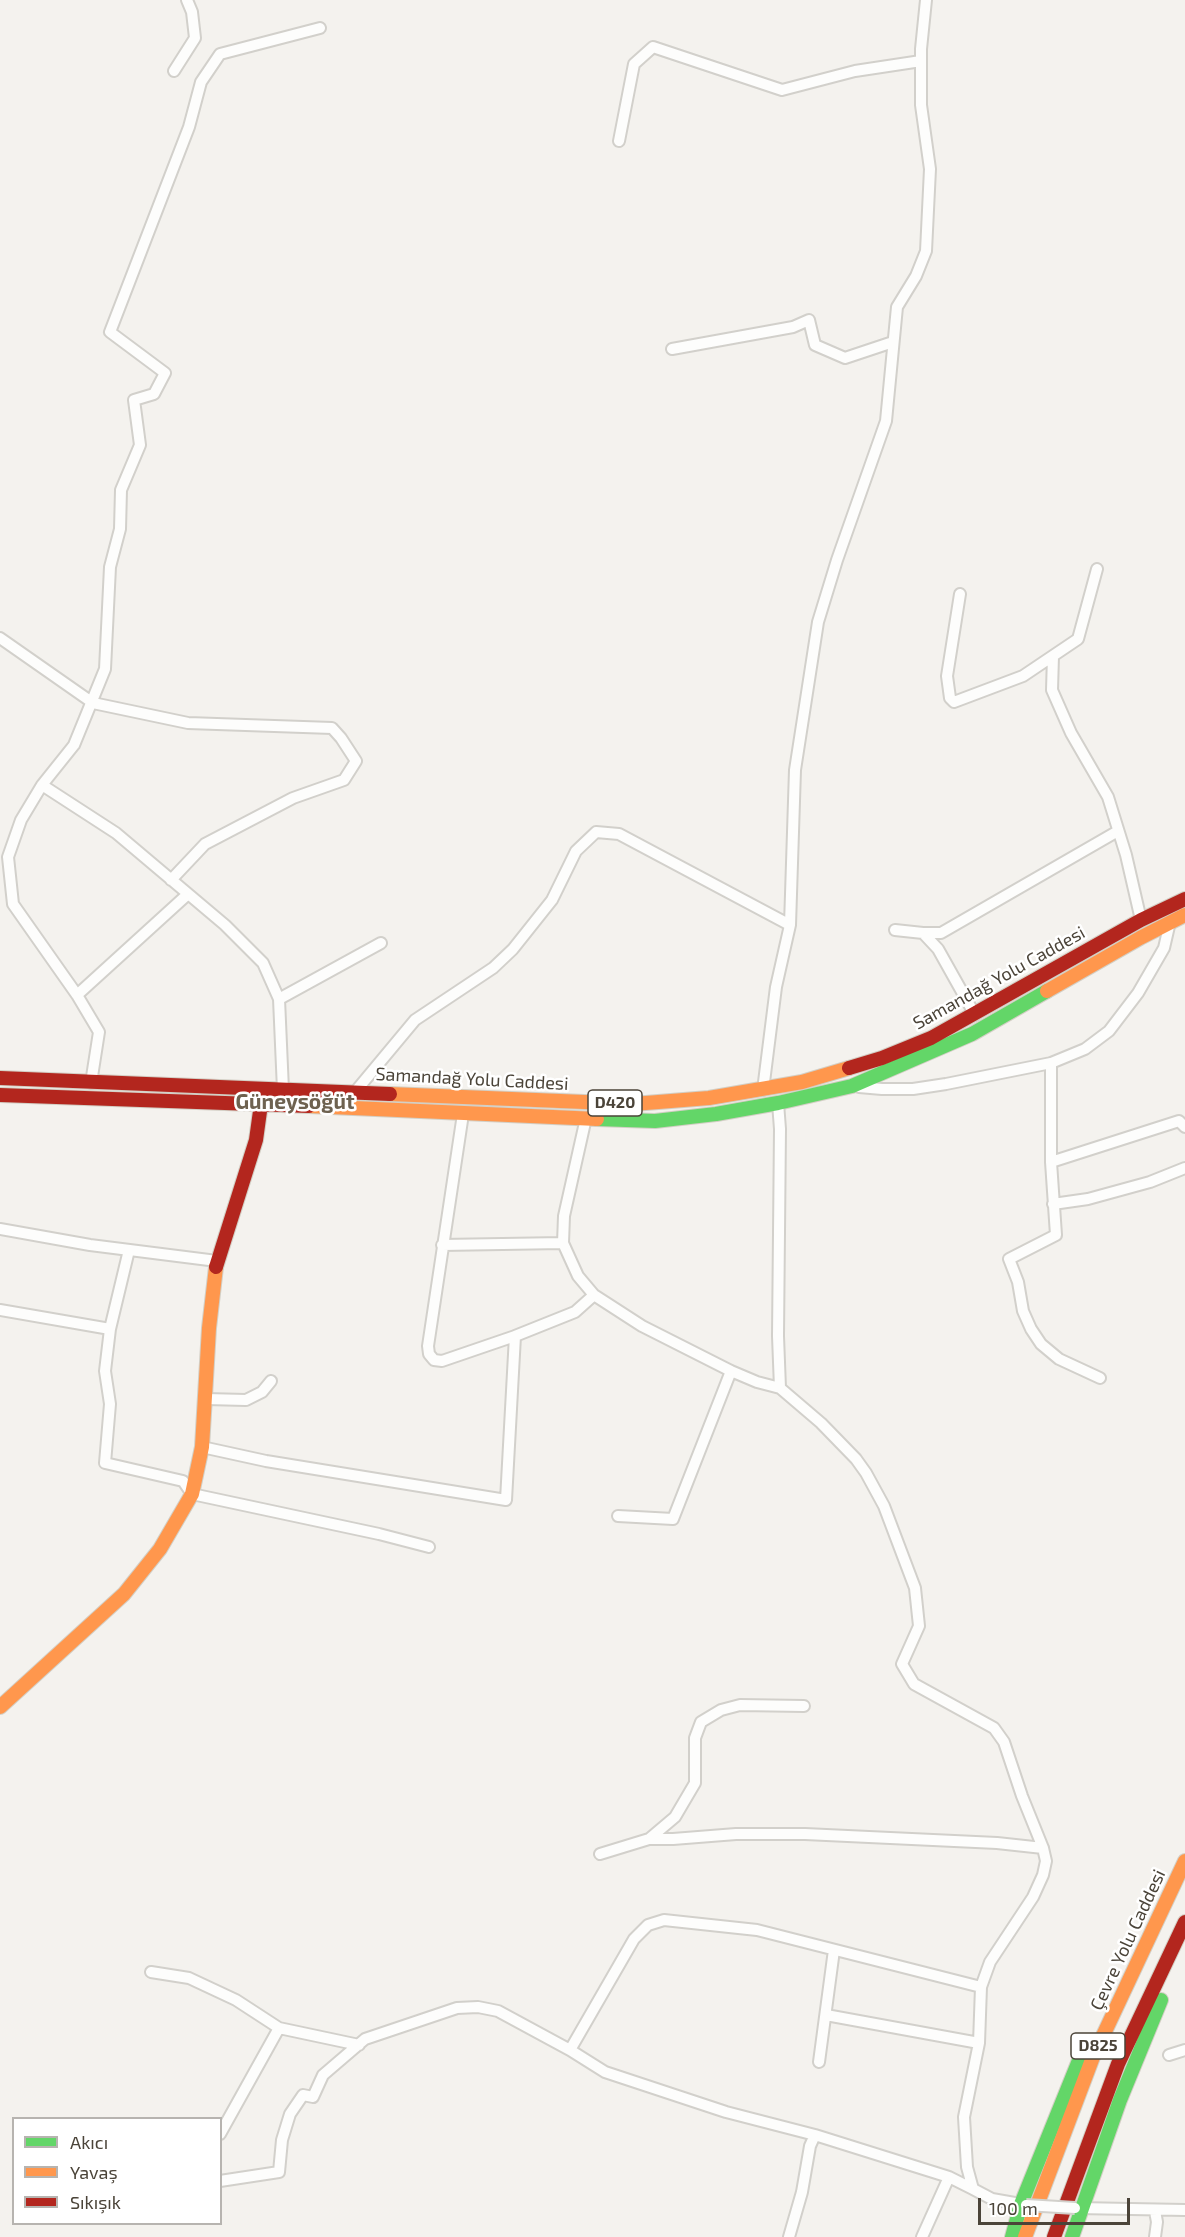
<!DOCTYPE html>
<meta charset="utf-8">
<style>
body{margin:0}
#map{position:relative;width:1185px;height:2237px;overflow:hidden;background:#f4f2ee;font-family:"Exo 2",sans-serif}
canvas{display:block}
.legend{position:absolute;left:12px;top:2117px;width:210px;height:108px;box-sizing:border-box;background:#fff;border:2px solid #b7b4b0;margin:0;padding:8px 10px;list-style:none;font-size:18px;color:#4b4439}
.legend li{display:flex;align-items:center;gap:12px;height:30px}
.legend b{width:30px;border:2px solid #b7b4b0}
.scale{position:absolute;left:978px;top:2198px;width:152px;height:27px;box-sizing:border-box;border:3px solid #4b4439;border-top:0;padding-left:8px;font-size:18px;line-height:21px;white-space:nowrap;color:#4b4439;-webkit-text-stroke:4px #fff;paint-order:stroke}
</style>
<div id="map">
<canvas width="1185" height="2237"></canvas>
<ul class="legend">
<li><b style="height:8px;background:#63d668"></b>Akıcı</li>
<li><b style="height:8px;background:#ff974d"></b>Yavaş</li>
<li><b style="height:8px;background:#b3261e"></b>Sıkışık</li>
</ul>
<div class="scale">100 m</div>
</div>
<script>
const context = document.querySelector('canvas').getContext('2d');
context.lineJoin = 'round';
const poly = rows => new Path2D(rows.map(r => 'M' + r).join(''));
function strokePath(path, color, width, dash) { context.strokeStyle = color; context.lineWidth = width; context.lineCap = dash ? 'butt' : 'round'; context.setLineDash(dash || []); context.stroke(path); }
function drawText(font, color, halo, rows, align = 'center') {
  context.font = font + ' "Exo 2",sans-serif'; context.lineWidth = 5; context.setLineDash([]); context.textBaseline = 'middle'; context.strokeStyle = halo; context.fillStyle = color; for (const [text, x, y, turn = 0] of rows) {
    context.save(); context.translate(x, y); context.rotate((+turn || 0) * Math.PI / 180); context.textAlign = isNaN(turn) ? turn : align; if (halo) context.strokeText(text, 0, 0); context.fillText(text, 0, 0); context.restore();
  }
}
const street = poly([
 [174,71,195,38,192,12,187,0],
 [619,141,634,64,653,47,782,90,855,71,921,61],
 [672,349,793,327,809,320,815,345,845,358,893,342],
 [960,594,947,676,950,698,954,702,1023,676,1078,639,1097,569],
 [0,638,93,703,188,723,332,728,341,738,356,761,344,780,293,798,205,844,171,880],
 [1053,656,1052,690,1071,733,1108,797,1126,855,1141,920],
 [42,785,116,833,225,925,263,963,279,999,283,1090],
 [895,930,923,933,938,949,975,1015],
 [923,933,941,933,1118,831],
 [77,995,188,894],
 [279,999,381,943],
 [1051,1063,1051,1162,1056,1235,1009,1259,1018,1282,1023,1311,1031,1329,1041,1344,1059,1359,1100,1378],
 [91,1083,99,1032,77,995,13,904,8,857,21,820,42,785,74,745,105,669,110,567,120,529,121,490,140,445,134,400,154,394,165,373,110,332,189,127,201,82,220,54,320,28],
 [859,1087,882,1089,913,1089,946,1084,1051,1063,1085,1049,1109,1031,1138,993,1164,948,1170,922],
 [763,1090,776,987,790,925,795,770,818,622,837,560,886,421,897,307,916,276,926,251,930,169,921,105,921,49,926,0],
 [355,1092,415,1020,493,968,513,949,552,900,576,851,596,832,619,834,790,925],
 [778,1103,780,1129,778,1336,780,1388],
 [463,1114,428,1346,429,1354,434,1360,442,1361,515,1336],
 [586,1118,564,1216,563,1243,578,1276,594,1295,642,1326,731,1371,757,1382,780,1388,821,1423,856,1459,866,1473,884,1506,915,1588,919,1626,902,1664,914,1684,994,1728,1004,1742,1022,1796,1043,1848,1046,1861,1043,1875,1033,1897,990,1962,981,1987],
 [1051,1162,1179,1121,1185,1127],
 [1053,1204,1088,1199,1150,1182,1185,1168],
 [0,1229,90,1245,217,1261],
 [442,1245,563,1243],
 [129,1250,110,1329,105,1371,110,1404,105,1463,183,1481,192,1494,379,1534,429,1547],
 [0,1310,110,1329],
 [206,1399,246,1400,262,1392,271,1381],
 [202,1447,266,1461,506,1500,515,1336,575,1312,594,1295],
 [618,1516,673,1519,731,1371],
 [649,1839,675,1817,695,1783,695,1738,701,1722,721,1710,740,1705,804,1706],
 [600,1854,649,1839,673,1839,736,1834,805,1834,997,1843,1043,1848],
 [151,1972,189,1978,236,2000,279,2028,359,2045],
 [826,2015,979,2043],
 [570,2050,605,2072,726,2112,815,2135,949,2177],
 [1169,2055,1185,2050],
 [819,2062,834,1950],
 [220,2134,279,2028],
 [220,2181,279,2172,282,2140,290,2114,303,2095,313,2097,323,2075,365,2039,457,2008,478,2007,498,2011,570,2050,634,1939,648,1925,664,1920,757,1930,981,1987,979,2043,964,2117,967,2167,973,2189,992,2199,1026,2205],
 [1077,2208,1185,2210],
 [1155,2211,1157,2222,1155,2237],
 [789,2237,802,2192,810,2146,815,2135],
 [922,2237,949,2177,973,2189]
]);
const fast = poly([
 [597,1119,655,1121,716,1114,778,1103,852,1086,972,1034,1047,991],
 [1012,2237,1021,2204,1084,2048],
 [1072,2237,1120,2100,1161,2000]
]);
const slow = poly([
 [1047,991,1140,938,1185,915],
 [390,1094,633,1104,709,1098,802,1082,849,1068],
 [309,1106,597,1119],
 [0,1707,124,1594,160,1549,192,1494,202,1447,209,1328,216,1267],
 [1025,2237,1093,2057,1185,1861]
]);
const jam = poly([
 [849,1068,882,1058,931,1038,1141,920,1185,899],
 [0,1078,390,1094],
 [0,1095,309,1106],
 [216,1267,256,1140,261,1104],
 [1054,2237,1118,2064,1185,1922]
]);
const streetBridge = poly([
 [1026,2205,1075,2208]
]);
const shields = [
 [615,1103,54],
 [1098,2046,54]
];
const shieldNames = [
 ["D420",615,1103],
 ["D825",1098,2046]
];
const streetNames = [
 ["Samandağ Yolu Caddesi",999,978,-29],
 ["Samandağ Yolu Caddesi",472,1079,3],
 ["Çevre Yolu Caddesi",1128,1940,-65]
];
const quarterNames = [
 ["Güneysöğüt",295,1102]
];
strokePath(street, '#d2d0cb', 14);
strokePath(fast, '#d3cfc5', 16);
strokePath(slow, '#d3cfc5', 16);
strokePath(jam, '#d3cfc5', 16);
strokePath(street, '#fdfdfc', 10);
strokePath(fast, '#63d668', 14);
strokePath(slow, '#ff974d', 14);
strokePath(jam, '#b3261e', 14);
strokePath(streetBridge, '#d2d0cb', 14, []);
strokePath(streetBridge, '#fdfdfc', 10);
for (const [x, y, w] of shields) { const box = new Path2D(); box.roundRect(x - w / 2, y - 13, w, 26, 4.5); context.fillStyle = '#fff'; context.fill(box); strokePath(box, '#4b4439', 1.5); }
drawText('bold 16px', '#4b4439', null, shieldNames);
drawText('18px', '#4b4439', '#fff', streetNames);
drawText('bold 21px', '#6e6250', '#fff', quarterNames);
</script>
